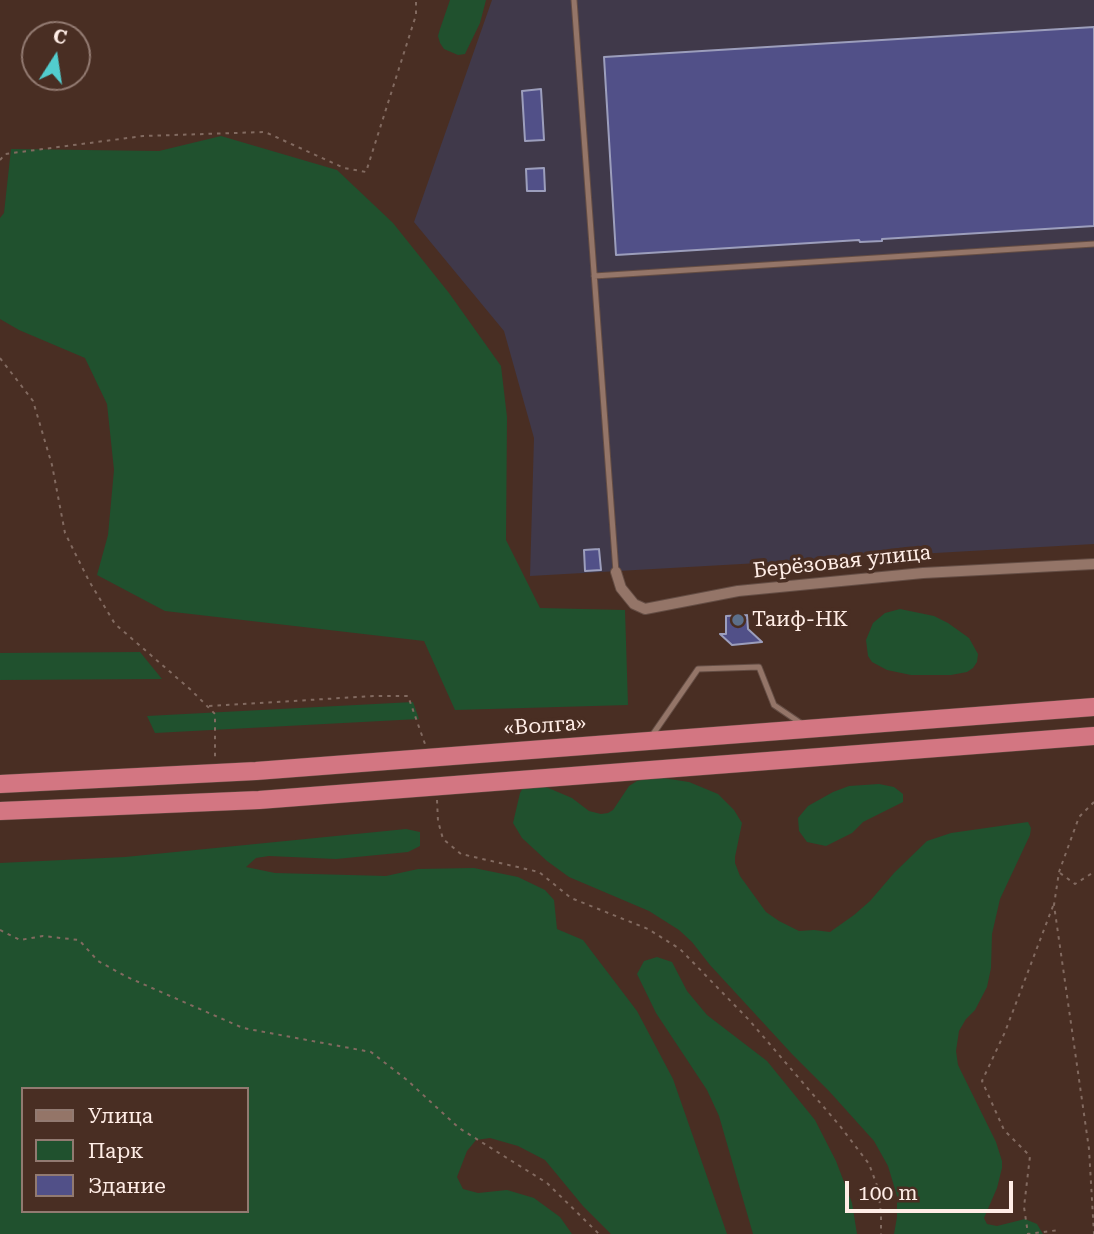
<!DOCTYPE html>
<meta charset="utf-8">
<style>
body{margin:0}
#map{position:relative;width:1094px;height:1234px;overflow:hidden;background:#492e23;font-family:"Roboto Serif",serif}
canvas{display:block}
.legend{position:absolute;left:21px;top:1087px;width:228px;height:126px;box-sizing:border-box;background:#492e23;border:2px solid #927a71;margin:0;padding:9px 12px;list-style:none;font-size:21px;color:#ffede6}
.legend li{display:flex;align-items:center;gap:14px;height:35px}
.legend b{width:35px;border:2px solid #927a71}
.north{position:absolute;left:21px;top:21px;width:70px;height:70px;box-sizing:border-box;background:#492e23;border:2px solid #927a71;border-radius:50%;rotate:12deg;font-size:19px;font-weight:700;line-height:28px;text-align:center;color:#ffede6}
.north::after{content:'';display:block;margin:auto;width:24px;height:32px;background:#52cdce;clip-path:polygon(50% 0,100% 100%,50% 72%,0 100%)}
.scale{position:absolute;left:845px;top:1181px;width:168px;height:32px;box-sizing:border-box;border:4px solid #ffede6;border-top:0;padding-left:9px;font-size:21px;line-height:24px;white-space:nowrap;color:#ffede6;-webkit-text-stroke:5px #492e23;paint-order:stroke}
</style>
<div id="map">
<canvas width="1094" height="1234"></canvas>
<ul class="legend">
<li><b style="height:9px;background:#947568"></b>Улица</li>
<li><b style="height:19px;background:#20512e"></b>Парк</li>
<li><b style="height:19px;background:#515088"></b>Здание</li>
</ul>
<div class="north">С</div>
<div class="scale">100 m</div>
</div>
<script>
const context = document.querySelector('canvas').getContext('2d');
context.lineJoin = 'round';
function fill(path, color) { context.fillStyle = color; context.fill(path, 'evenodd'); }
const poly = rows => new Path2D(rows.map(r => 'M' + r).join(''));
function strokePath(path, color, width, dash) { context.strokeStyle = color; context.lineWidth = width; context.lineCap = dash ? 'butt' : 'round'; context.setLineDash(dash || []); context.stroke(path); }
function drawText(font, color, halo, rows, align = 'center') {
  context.font = font + ' "Roboto Serif",serif'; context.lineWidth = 7; context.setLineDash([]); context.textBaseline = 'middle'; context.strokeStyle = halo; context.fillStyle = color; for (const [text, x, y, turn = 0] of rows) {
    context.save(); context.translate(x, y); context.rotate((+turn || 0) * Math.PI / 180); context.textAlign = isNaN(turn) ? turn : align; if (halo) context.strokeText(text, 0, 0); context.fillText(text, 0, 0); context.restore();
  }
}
const industrial = poly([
 [492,0,1094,0,1094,544,530,576,534,438,504,331,414,222]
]);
const green = poly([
 [450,0,486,0,480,23,465,54,458,55,444,49,440,43,438,36,440,29],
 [221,136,337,170,393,223,449,293,501,366,507,417,506,540,540,608,625,610,628,705,455,710,424,641,165,611,97,575,108,535,114,470,107,404,85,358,19,330,0,319,0,218,4,213,11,149,159,151],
 [900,609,934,616,948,623,969,638,978,654,977,662,973,668,967,672,951,675,911,675,887,670,872,662,868,656,866,640,873,623,885,613],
 [140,652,162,679,0,680,0,653],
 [413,702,419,719,155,733,147,716],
 [650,778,663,778,689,782,718,794,734,810,742,823,735,857,735,863,740,876,766,912,779,921,799,931,814,930,830,932,854,915,870,901,894,873,927,841,951,833,1028,822,1031,828,1030,835,1000,899,992,934,991,968,987,987,975,1010,966,1019,959,1031,956,1051,958,1065,996,1142,1002,1161,1002,1168,997,1188,984,1218,987,1224,997,1226,1025,1219,1037,1224,1043,1234,894,1234,897,1217,897,1196,888,1166,874,1141,829,1091,792,1054,710,965,692,942,679,930,649,911,569,877,547,861,522,838,513,823,520,793,523,788,531,786,546,787,572,798,589,811,601,814,608,813,613,810,629,786,637,781],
 [879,784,894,787,903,794,903,802,863,822,852,833,826,846,807,842,799,831,798,818,808,806,833,792,849,786],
 [406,829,420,832,420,846,408,852,336,859,269,856,256,858,246,867,275,873,386,876,418,869,474,868,518,877,545,890,554,900,557,929,583,940,637,1011,673,1079,727,1234,611,1234,583,1206,545,1160,518,1146,490,1138,476,1140,467,1151,457,1177,463,1189,478,1193,507,1190,534,1198,560,1217,572,1234,0,1234,0,863,125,857],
 [23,1089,247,1089,247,1211,23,1211],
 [657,957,672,962,687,991,707,1015,767,1061,815,1120,836,1161,852,1203,857,1234,753,1234,719,1116,707,1090,656,1013,637,974,644,961]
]);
const building = poly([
 [1094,27,1094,226,882,239,882,241,860,242,859,240,616,255,604,57,1094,27],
 [541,89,544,140,525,141,522,91,541,89],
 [544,168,545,191,527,191,526,169,544,168],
 [599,549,601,570,585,571,584,550,599,549],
 [747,615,748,629,762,642,732,645,720,634,726,634,726,616,747,615]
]);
const path = poly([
 [0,160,5,154,143,136,265,132,344,168,366,172,416,15,416,0],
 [0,358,33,401,52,465,65,533,89,581,115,624,191,690,215,714,215,757],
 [209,706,375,696,408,696,425,744],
 [437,800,438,821,443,839,461,854,539,872,571,898,648,929,680,949,749,1020,840,1126,869,1164,878,1188,881,1214,881,1234],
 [1094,802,1079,817,1059,872,1054,905,1089,1149,1094,1234],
 [1060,873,1075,884,1094,872],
 [1053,906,1005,1032,982,1081,1004,1130,1030,1156,1024,1207,1028,1234,1059,1230],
 [0,930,20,940,43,936,79,940,98,961,127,977,243,1028,371,1052,407,1080,459,1128,547,1183,599,1234]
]);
const service = poly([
 [574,0,616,572],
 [594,276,1094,244],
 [651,737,698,669,759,667,774,705,802,724]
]);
const minor = poly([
 [616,572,621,588,634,604,645,609,738,591,923,573,1094,564]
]);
const trunk = poly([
 [0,784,256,771,1094,707],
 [0,811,259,800,1094,736]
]);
const markers = [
 [738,620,7,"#5c6f8a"]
];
const streetNames = [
 ["Берёзовая улица",842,562,-6],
 ["«Волга»",545,726,-4]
];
const poiNames = [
 ["Таиф-НК",752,620]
];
fill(industrial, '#40394a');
fill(green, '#20512e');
fill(building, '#515088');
strokePath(building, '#9c9ebc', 2);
strokePath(service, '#644d44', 7);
strokePath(minor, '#644d44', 12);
strokePath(trunk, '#644d44', 19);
strokePath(path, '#826a60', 2, [3.5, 5]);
strokePath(service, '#947568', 5);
strokePath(minor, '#947568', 10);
strokePath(trunk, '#d37682', 18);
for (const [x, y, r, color] of markers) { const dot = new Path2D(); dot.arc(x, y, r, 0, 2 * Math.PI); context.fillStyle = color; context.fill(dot); strokePath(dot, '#492e23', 2.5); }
drawText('21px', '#ffede6', '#492e23', streetNames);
drawText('21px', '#ffede6', '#492e23', poiNames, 'left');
</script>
